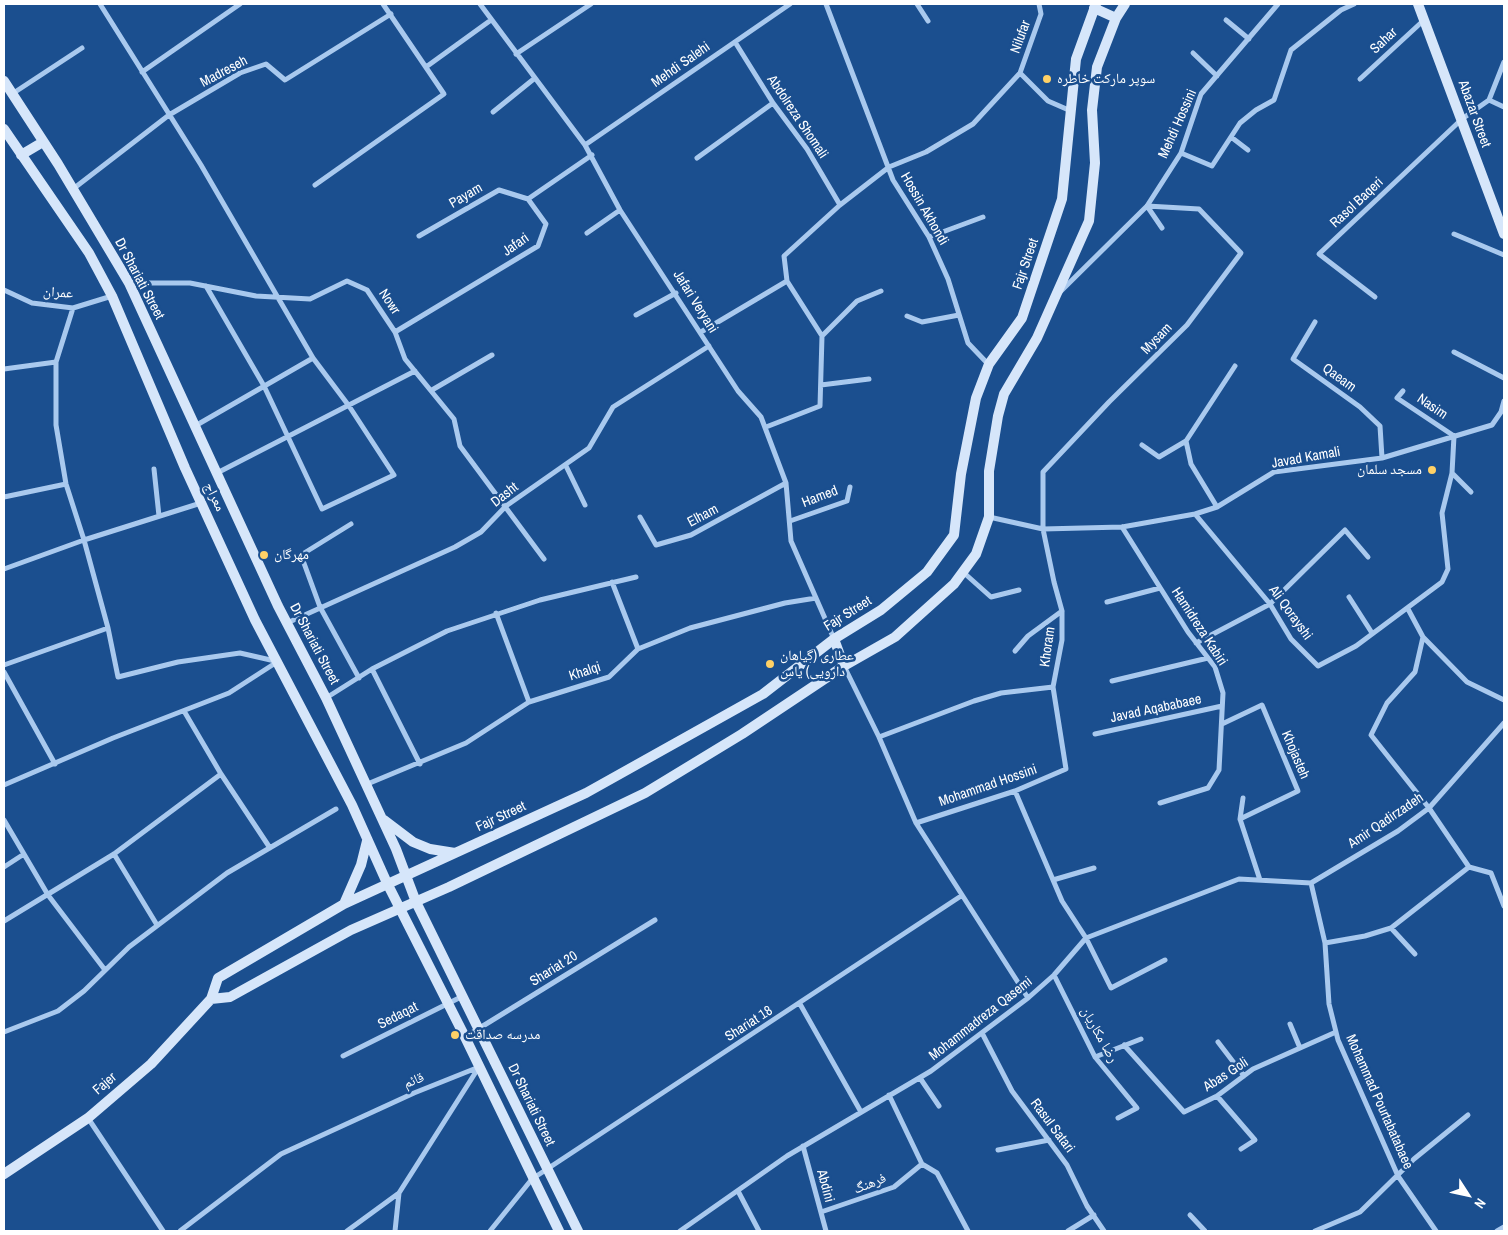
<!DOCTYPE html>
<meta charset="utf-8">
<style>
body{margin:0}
#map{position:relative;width:1508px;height:1235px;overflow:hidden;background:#1b4f8f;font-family:"Archivo Narrow",sans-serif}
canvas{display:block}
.frame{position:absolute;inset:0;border:5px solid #fff;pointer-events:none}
.north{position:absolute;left:1443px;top:1170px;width:50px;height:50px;-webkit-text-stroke:4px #1b4f8f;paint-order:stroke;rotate:125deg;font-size:14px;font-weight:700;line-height:20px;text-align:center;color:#fff}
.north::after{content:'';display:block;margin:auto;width:18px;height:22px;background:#fff;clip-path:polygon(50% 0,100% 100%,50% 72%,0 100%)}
</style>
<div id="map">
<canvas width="1508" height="1235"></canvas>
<div class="frame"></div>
<div class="north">N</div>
</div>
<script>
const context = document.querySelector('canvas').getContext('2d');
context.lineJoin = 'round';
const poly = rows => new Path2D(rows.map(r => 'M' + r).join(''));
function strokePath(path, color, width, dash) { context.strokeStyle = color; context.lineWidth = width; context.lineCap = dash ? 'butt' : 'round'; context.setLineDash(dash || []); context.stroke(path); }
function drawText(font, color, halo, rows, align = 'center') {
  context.font = font + ' "Archivo Narrow","Noto Naskh Arabic",sans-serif'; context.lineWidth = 5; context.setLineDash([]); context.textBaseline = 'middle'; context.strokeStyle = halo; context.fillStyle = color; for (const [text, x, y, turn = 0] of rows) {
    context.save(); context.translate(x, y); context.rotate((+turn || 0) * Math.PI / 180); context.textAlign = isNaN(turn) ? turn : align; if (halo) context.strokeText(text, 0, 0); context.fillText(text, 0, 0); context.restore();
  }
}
const minor = poly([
 [100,4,201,165,313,358,349,406,394,475,322,509,264,386,206,286],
 [480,4,585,145,620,210,738,391,761,417,786,483,791,541,834,639],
 [826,4,893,180,929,237,948,279,968,343,988,364],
 [917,4,928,21],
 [1039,4,1041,14,1020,73,1048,101,1071,111],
 [1226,20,1249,39],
 [735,42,773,103,807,149,840,205],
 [1193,53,1217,76],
 [516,54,591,4],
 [426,67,491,20],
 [142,72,240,4],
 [1360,79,1424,20],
 [12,94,82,48],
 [1489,100,1504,62],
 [493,112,535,78],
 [1231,137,1248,150],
 [585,145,790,4],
 [1181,153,1212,166,1240,123,1256,110,1274,100,1291,50,1341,10,1354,4],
 [697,158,773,103],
 [315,185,444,94,383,4],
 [73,189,169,115,240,73,266,64,285,80,391,14],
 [1147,206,1162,228],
 [587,233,620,210],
 [1454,234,1504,255],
 [419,236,499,190,528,199],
 [929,237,983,217],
 [129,283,190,283,256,296,310,299,347,281,367,290,395,332,405,359,454,419,460,446,544,559],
 [4,290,32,303,73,308,112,296],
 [1060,292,1147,206,1181,153,1201,94,1278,4],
 [1375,297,1319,254,1462,119,1489,100,1504,107],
 [73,308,56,362,56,425,66,484,84,540,108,628,118,677,178,662,240,653,275,661],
 [636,315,676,293],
 [907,316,922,322,959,315],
 [1315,322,1293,359,1360,407,1380,426,1382,458],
 [395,332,538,246,546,224,528,199,592,155],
 [701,332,787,281],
 [822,336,857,301,881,291],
 [1454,352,1504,378],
 [4,369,56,362],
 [821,385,869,379],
 [432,390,492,355],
 [195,426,313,358],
 [766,427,820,406,822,336,787,281,784,256,840,205,889,167,926,152,973,124,1020,73],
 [1142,445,1159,457,1186,441],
 [566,466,585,505],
 [154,469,159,516],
 [217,473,415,371],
 [1452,473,1471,492],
 [4,497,66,484],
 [1217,507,1191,464,1186,441,1235,366],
 [1195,514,1270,604,1291,639,1318,666,1356,646,1442,582,1448,569,1442,513,1452,473,1454,436,1397,398,1403,391],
 [640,517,656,545,691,535,786,483],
 [989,517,1043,529,1122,527,1195,514,1217,507,1274,472,1382,458,1492,425,1501,412,1504,401],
 [790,521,847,501,850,487],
 [351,524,301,555,320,607,359,678],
 [1122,527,1188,632,1215,667,1223,693,1219,770,1208,788,1160,803],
 [4,569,84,540,201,503],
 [963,572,991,597,1019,590],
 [612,582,638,649],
 [1349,597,1372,633],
 [1107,602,1160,588],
 [496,613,529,702],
 [287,623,455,547,481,532,506,506,589,448,613,407,709,346],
 [1423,637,1467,682,1504,700],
 [1196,643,1270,604,1345,530,1368,557],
 [1015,651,1028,636,1062,611],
 [4,665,108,628],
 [844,666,879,737,916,823,1028,998],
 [372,669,420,764],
 [4,672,55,764],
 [1112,681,1208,658],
 [326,698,372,669,447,631,540,600,636,577],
 [1222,724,1262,705,1298,791,1240,819,1260,880],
 [1095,734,1222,706],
 [879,737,974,701,1001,693,1053,687],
 [221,774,270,848],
 [4,785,113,738,229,693,277,662],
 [365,785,466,743,529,702,609,677,638,649,690,628,785,603,816,598],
 [1015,791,1062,901,1086,938,1111,988,1165,960],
 [1240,819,1243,798],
 [4,820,48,895,105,970],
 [916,823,1015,791,1066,769,1053,687,1062,640,1062,611,1054,582,1043,529,1043,472,1109,402,1187,325,1241,253,1199,209,1147,206],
 [114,854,157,925],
 [4,867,24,854],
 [1469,867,1491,873,1504,906],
 [1053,880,1094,868],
 [1311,883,1325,943,1329,1004,1338,1040,1398,1176,1436,1231],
 [1311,883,1398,831,1429,808,1504,723],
 [4,921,114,854,221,774,184,711],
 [1391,928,1415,954],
 [1325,943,1365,936,1391,928,1469,867,1429,808,1371,735,1387,703,1415,672,1423,637,1408,609],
 [1054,975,1095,1057,1137,1108,1118,1118],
 [800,1004,861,1112],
 [1290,1024,1300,1048],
 [4,1032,58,1011,84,991,129,947,227,873,336,809],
 [982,1033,1012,1091,1067,1165,1087,1206,1104,1231],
 [465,1037,655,920],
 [1218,1042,1244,1076],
 [1124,1045,1184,1112,1217,1096,1253,1069,1336,1032],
 [343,1056,463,996],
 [1095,1057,1141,1039],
 [920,1078,939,1106],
 [889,1095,922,1164,937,1173,968,1231],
 [1217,1096,1255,1140,1241,1149],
 [88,1118,163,1231],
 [803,1146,826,1231],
 [998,1150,1049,1140],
 [738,1191,759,1231],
 [821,1212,894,1187,922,1164],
 [1190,1215,1205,1231],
 [180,1231,281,1154,414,1093,479,1067,399,1193,347,1231],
 [395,1231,399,1193],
 [490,1231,532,1179,961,896],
 [680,1231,787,1156,931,1071,1028,998,1054,975,1086,938,1239,879,1311,883],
 [1068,1231,1094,1215],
 [1315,1231,1360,1212,1414,1159,1468,1115],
 [1497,1231,1504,1227]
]);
const secondary = poly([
 [1418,4,1504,234],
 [1094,8,1116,18],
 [4,81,58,164,129,283,278,606,326,698,396,849,416,902,578,1231],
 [4,129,89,253,112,296,185,468,255,620,352,805,387,883,465,1037,559,1231],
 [21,155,43,142],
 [834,639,844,666],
 [384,820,413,842,430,849,455,853],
 [344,904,361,865,367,841],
 [211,999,230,997,351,930,449,887,645,793,742,734,844,666,895,637,954,584,976,554,989,517,989,471,998,416,1004,394,1037,338,1089,221,1095,163,1092,110,1097,67,1116,18,1125,4],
 [4,1174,88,1118,151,1064,211,999,218,978,344,904,586,793,763,694,834,639,881,610,927,572,954,535,961,474,976,398,989,364,1022,318,1062,199,1076,59,1096,4]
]);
const markers = [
 [1047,79,5,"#ffd166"],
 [1432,470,5,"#ffd166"],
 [264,555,5,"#ffd166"],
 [770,664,5,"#ffd166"],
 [455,1035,5,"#ffd166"]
];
const streetNames = [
 ["Nilufar",1021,37,-70],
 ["Sahar",1384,41,-43],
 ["Mehdi Salehi",681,65,-35],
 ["Madreseh",224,72,-28],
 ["Abazar Street",1474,114,70],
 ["Abdolreza Shomali",797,117,56],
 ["Mehdi Hossini",1178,124,-66],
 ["Payam",466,196,-30],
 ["Rasol Baqeri",1357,203,-43],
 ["Hossin Akhondi",924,209,60],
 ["Jafari",516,245,-35],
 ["Fajr Street",1026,264,-71],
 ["Dr Shariati Street",139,279,62],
 ["عمران",58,293,4],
 ["Nowr",389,302,56],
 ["Jafari Veryani",695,302,58],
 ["Mysam",1157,339,-46],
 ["Qaeam",1339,378,36],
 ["Nasim",1432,407,34],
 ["Javad Kamali",1306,458,-10],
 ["Dasht",505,495,-38],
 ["معراج",214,497,64],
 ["Hamed",820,497,-21],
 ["Elham",703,516,-28],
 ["Ali Qorayshi",1290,613,54],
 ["Fajr Street",848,614,-32],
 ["Hamidreza Kabiri",1199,627,57],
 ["Dr Shariati Street",314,644,62],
 ["Khoram",1048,647,-82],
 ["Khalqi",585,672,-18],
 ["Javad Aqababaee",1156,709,-12],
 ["Khojasteh",1295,755,67],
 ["Mohammad Hossini",988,786,-19],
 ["Fajr Street",501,817,-25],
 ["Amir Qadirzadeh",1386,821,-34],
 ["Shariat 20",554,969,-32],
 ["Sedaqat",398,1016,-27],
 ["Mohammadreza Qasemi",981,1019,-38],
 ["Shariat 18",749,1024,-33],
 ["رضا مکاریان",1099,1035,61],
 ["Abas Goli",1226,1075,-33],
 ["قائم",414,1081,-22],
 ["Fajer",105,1084,-41],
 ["Mohammad Pourtabatabaee",1379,1102,66],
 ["Dr Shariati Street",531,1105,64],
 ["Rasul Satari",1052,1126,53],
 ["فرهنگ",870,1184,-22],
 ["Abdini",825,1186,75]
];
const poiNames = [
 ["سوپر مارکت خاطره",1057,79],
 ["مسجد سلمان",1422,470,"right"],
 ["مهرگان",274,555],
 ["عطاری (گیاهان",780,656],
 ["دارویی) یاس",780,672],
 ["مدرسه صداقت",465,1035]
];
strokePath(minor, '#a9c9ee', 5);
strokePath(secondary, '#d6e6fa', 10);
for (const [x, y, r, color] of markers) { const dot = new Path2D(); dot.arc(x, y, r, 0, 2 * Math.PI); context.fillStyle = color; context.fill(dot); strokePath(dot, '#1b4f8f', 2); }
drawText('14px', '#fff', '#1b4f8f', streetNames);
drawText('14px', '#fff', '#1b4f8f', poiNames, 'left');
</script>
